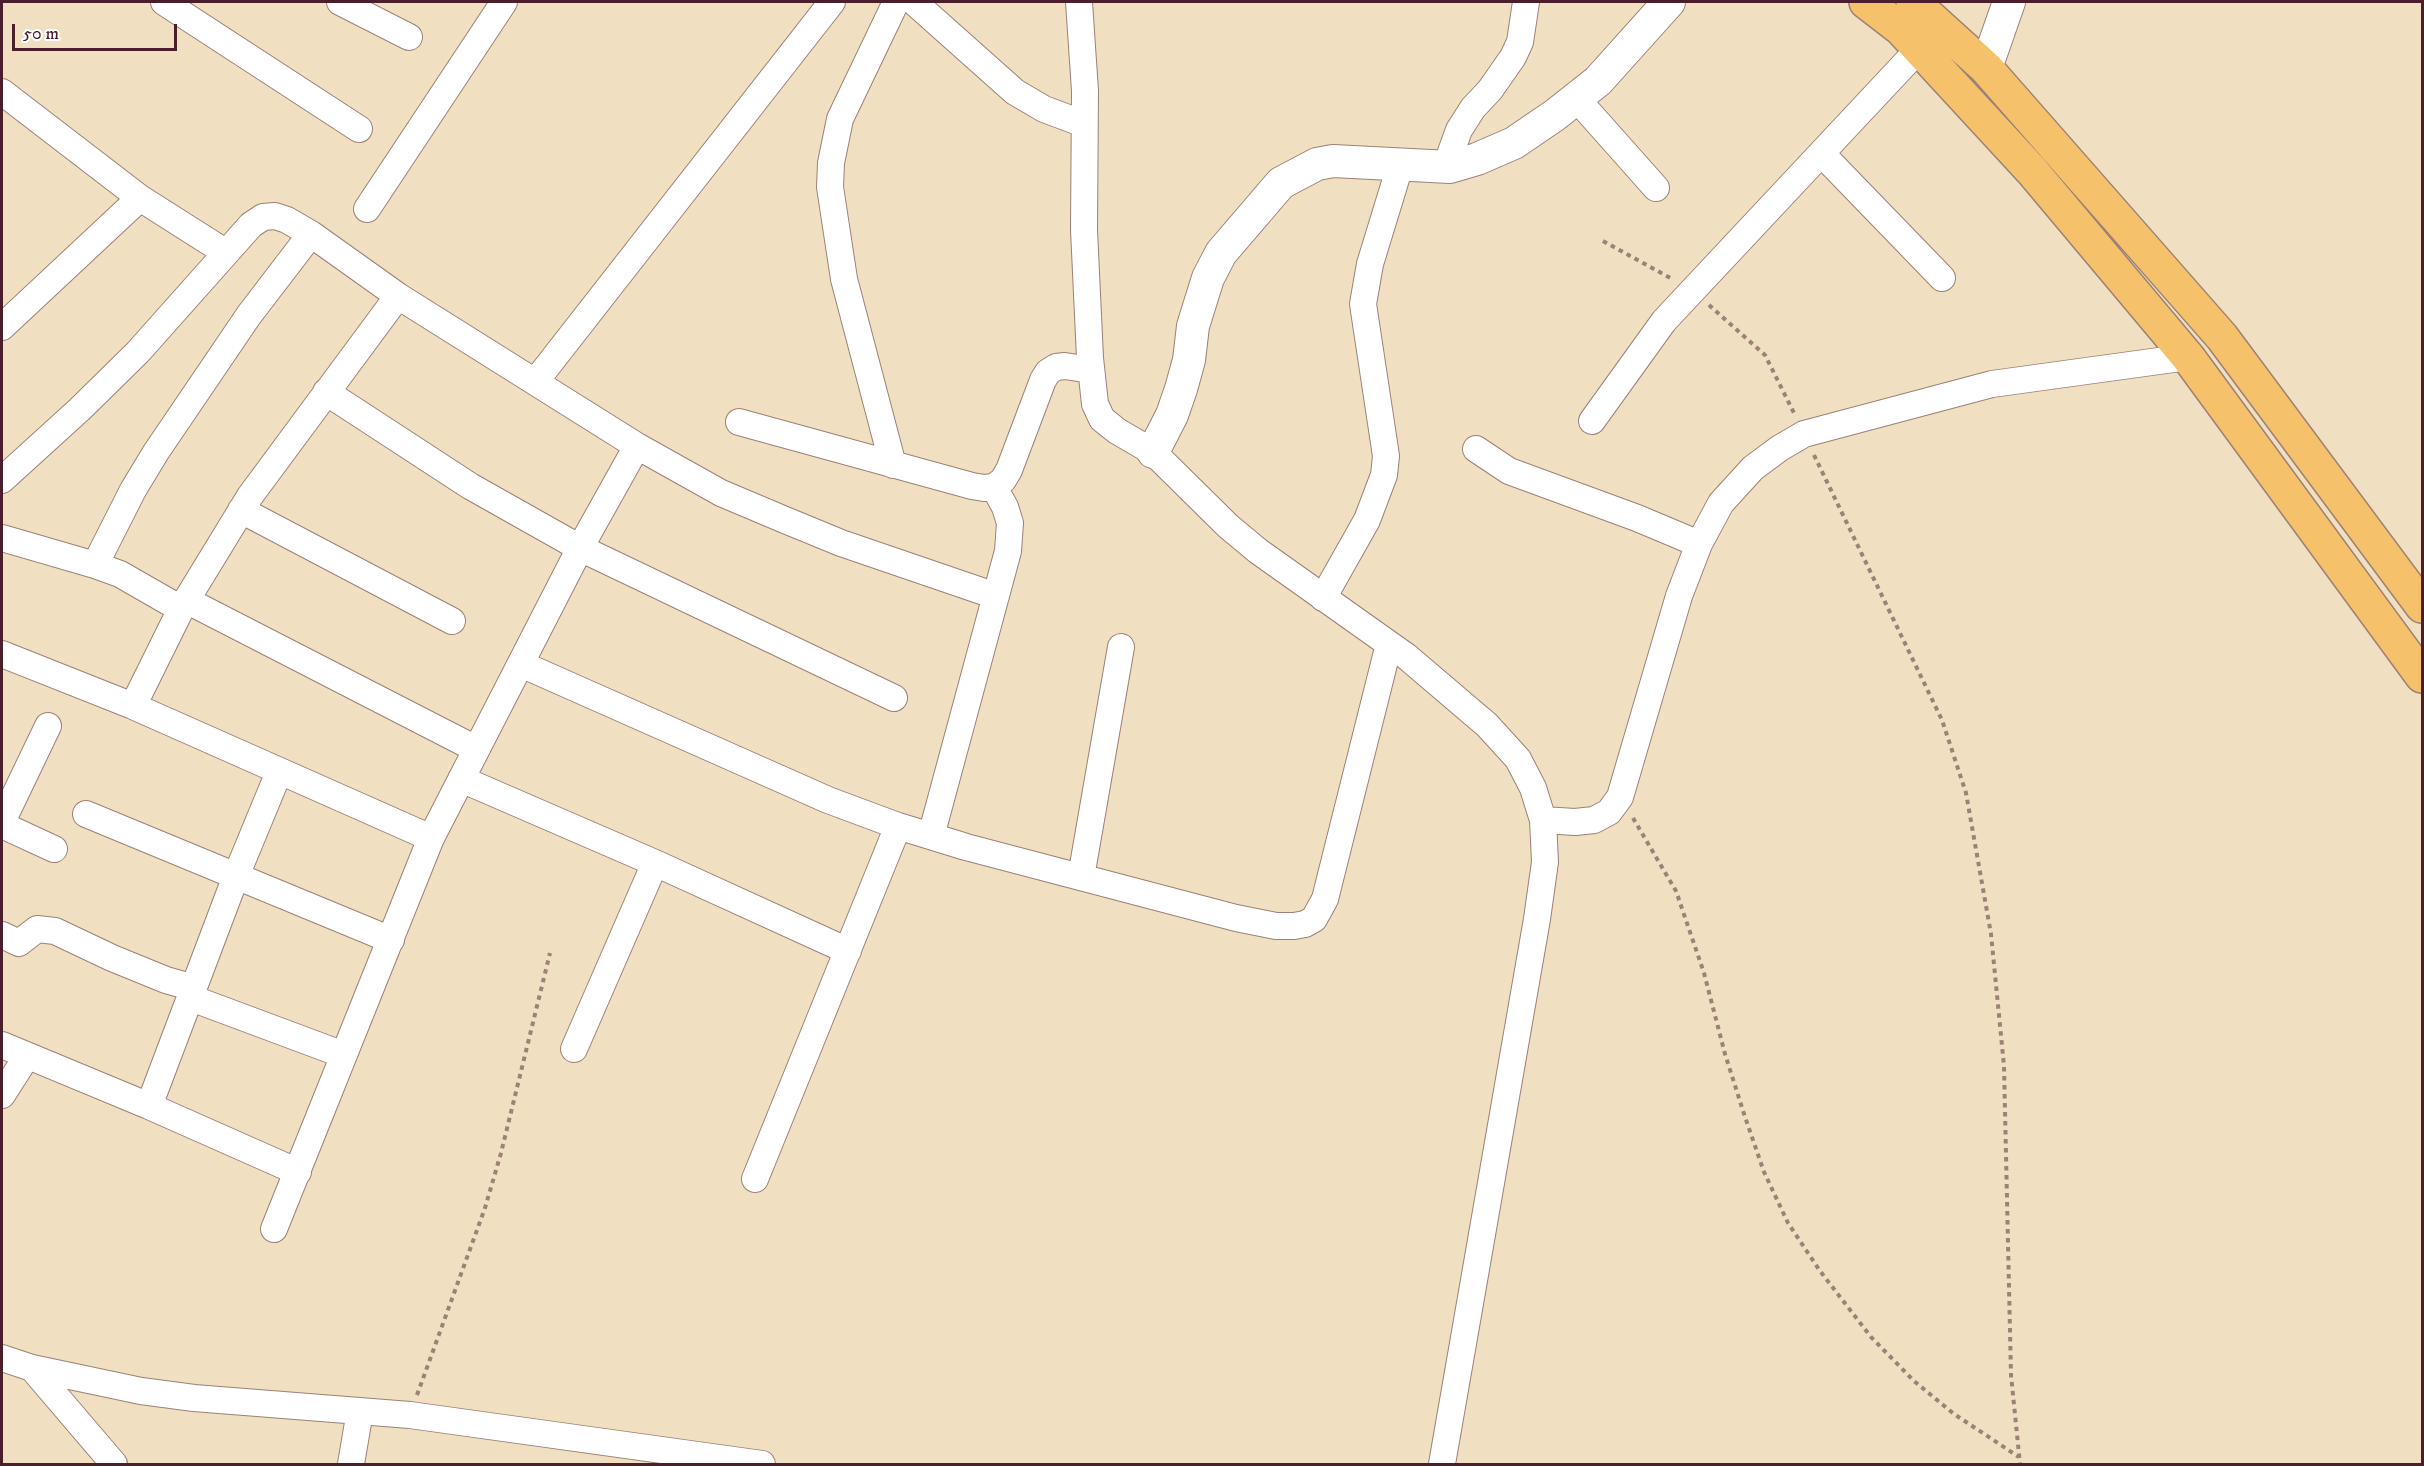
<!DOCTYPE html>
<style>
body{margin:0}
#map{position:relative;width:2424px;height:1466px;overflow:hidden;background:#f0e0c1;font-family:"IM FELL DW Pica",serif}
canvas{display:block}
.frame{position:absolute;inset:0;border:3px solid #4a1f2b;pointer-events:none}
.scale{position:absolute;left:12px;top:24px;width:165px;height:27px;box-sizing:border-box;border:3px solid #4a1f2b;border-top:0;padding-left:8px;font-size:18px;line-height:21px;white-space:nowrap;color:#4a1f2b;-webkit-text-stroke:4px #fff;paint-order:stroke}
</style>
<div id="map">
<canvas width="2424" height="1466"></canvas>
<div class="frame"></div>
<div class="scale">50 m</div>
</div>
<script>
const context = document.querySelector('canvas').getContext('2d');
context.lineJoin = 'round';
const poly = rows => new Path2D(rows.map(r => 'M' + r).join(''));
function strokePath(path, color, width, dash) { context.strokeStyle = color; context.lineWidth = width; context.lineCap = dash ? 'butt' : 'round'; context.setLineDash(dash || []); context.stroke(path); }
const path = poly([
 [1603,241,1674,280],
 [1709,305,1765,355,1795,415],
 [1814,455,1942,720,1966,793,1991,934,2004,1066,2011,1375,2020,1464],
 [1633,818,1676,891,1704,973,1725,1054,1745,1117,1764,1172,1788,1223,1820,1271,1871,1337,1914,1381,1954,1414,2019,1457],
 [417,1395,485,1208,501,1153,550,953]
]);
const minor = poly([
 [164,2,359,129],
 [340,2,409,37],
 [914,2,1015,92,1044,109,1084,124],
 [1079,2,1085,91,1084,230,1090,358,1095,404,1102,419,1117,431,1153,452,1228,526,1258,551,1406,656,1487,725,1518,759,1533,788,1543,820,1545,862,1537,919,1442,1464],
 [2,92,140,198,225,252],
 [1576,98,1656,188],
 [1822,154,1942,278],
 [1450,167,1451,152,1459,130,1473,108,1490,90,1513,57,1520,42,1526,2],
 [367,209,504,2],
 [2,327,140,198],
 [535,382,832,2],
 [326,392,470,486,580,548,894,698],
 [1592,421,1664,321,1932,35],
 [739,422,972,486,984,488,994,487,1003,480,1009,470,1043,380,1048,372,1056,367,1065,366,1091,370],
 [637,446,721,493,785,520,841,543,996,596],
 [1476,449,1509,471,1637,518,1699,544],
 [893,465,844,279,830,187,831,163,840,119,896,2],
 [2,480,80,409,138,352,251,225,263,217,275,216,287,220,311,234,398,296,637,446,580,548,431,838,274,1229],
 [241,510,452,621],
 [2,538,95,565,120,574,181,609],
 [95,565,133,490,156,452,249,315,311,234],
 [1323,598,1367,520,1384,475,1386,456,1363,304,1370,264,1400,166],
 [186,600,476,749],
 [2,654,133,706,431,838],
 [521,664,828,800,898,826,966,847,1236,918,1276,926,1294,926,1305,924,1314,919,1325,899,1389,644],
 [133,706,181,609,250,496,398,296],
 [461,779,655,863,848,951],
 [86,814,391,940],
 [1543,820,1575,822,1594,820,1609,812,1620,797,1679,596,1699,544,1721,503,1753,468,1780,448,1804,434,1992,384,2188,357],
 [2,822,48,726],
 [2,825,54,849],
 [931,836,1008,551,1010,523,1005,507,994,487],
 [1081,877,1121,647],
 [2,935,19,943,37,929,55,931,112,958,166,980,194,988],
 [191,998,344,1055],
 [2,1045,149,1106,298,1172],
 [574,1049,655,863],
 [2,1095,27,1056],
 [149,1106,236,876,279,772],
 [755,1179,898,826],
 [2,1358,32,1368,141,1391,194,1398,410,1415,762,1464],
 [32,1368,114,1464],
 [351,1464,360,1411]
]);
const tertiary = poly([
 [1986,68,2009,2],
 [1153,452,1172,415,1181,389,1189,360,1193,326,1208,278,1221,253,1281,183,1317,164,1333,161,1450,167,1477,159,1514,143,1555,115,1598,81,1669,2]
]);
const primary = poly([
 [1866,2,1901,29,2032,171,2188,357,2422,676],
 [1913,2,1986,68,2222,337,2422,606]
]);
strokePath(minor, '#9d8076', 28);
strokePath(tertiary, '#9d8076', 34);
strokePath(primary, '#9d8076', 36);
strokePath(path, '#9d8076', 4, [4.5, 4.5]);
strokePath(minor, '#fff', 26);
strokePath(tertiary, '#fff', 32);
strokePath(primary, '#f5c16b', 33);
</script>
